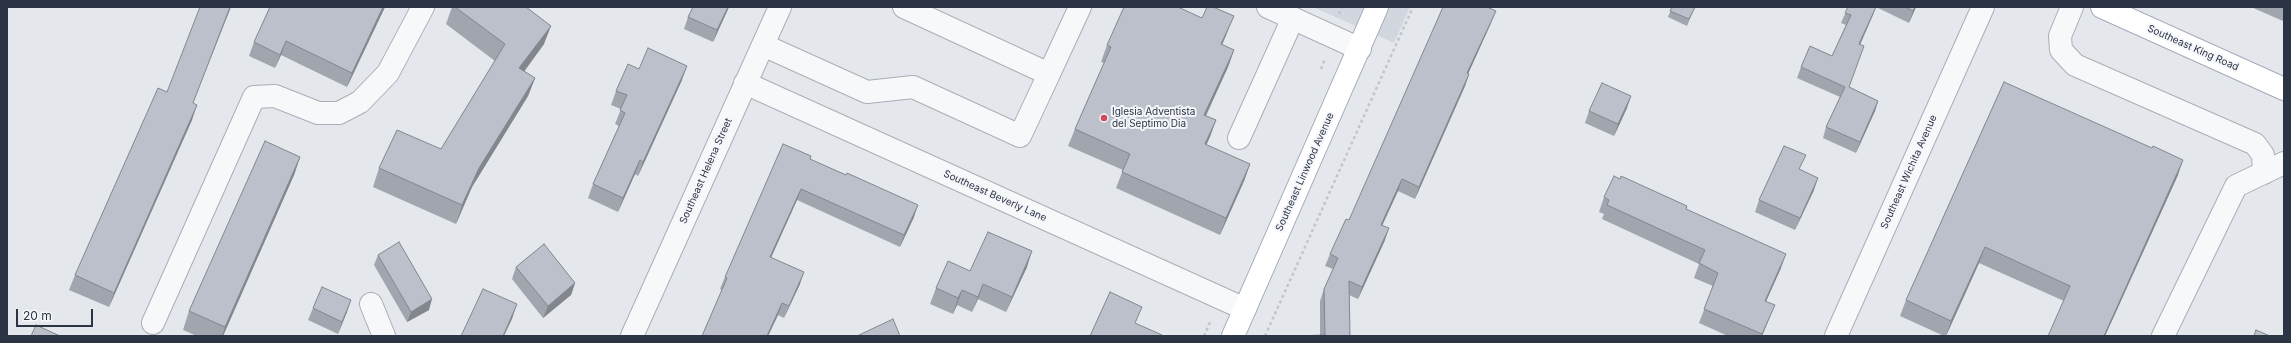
<!DOCTYPE html>
<style>
body{margin:0}
#map{position:relative;width:2291px;height:343px;overflow:hidden;background:#e4e7ec;font-family:Inter,sans-serif}
canvas{display:block}
.frame{position:absolute;inset:0;border:8px solid #2b3445;pointer-events:none}
.scale{position:absolute;left:16px;top:309px;width:77px;height:18px;box-sizing:border-box;border:2px solid #2b3445;border-top:0;padding-left:5px;font-size:12px;line-height:14px;white-space:nowrap;color:#2b3445;-webkit-text-stroke:3px #f4f6f9;paint-order:stroke}
</style>
<div id="map">
<canvas width="2291" height="343"></canvas>
<div class="frame"></div>
<div class="scale">20 m</div>
</div>
<script>
const context = document.querySelector('canvas').getContext('2d');
context.lineJoin = 'round';
function fill(path, color) { context.fillStyle = color; context.fill(path, 'evenodd'); }
const poly = rows => new Path2D(rows.map(r => 'M' + r).join(''));
function strokePath(path, color, width, dash) { context.strokeStyle = color; context.lineWidth = width; context.lineCap = dash ? 'butt' : 'round'; context.setLineDash(dash || []); context.stroke(path); }
function drawText(font, color, halo, rows, align = 'center') {
  context.font = font + ' Inter,sans-serif'; context.lineWidth = 4; context.setLineDash([]); context.textBaseline = 'middle'; context.strokeStyle = halo; context.fillStyle = color; for (const [text, x, y, turn = 0] of rows) {
    context.save(); context.translate(x, y); context.rotate((+turn || 0) * Math.PI / 180); context.textAlign = isNaN(turn) ? turn : align; if (halo) context.strokeText(text, 0, 0); context.fillText(text, 0, 0); context.restore();
  }
}
const built = poly([
 [1313,7,1410,7,1394,43]
]);
const path = poly([
 [1339,14,1342,7],
 [1321,69,1325,59],
 [1204,336,1211,320],
 [1265,336,1413,7]
]);
const minor = poly([
 [904,7,1049,74,1080,7],
 [1268,7,1360,49],
 [2072,7,2060,36,2061,50,2075,65,2255,144,2263,155,2264,173],
 [763,45,867,92,913,87,1020,136,1049,74],
 [745,83,1245,309],
 [1239,138,1293,18],
 [371,304,384,336],
 [153,323,254,97,275,96,318,113,339,113,360,102,388,73,423,7],
 [632,336,780,7],
 [1836,336,1983,7],
 [2163,336,2236,186,2284,163]
]);
const major = poly([
 [2102,7,2284,89],
 [1233,336,1377,7]
]);
const wall = poly([
 [270,7,385,7,347,87,281,55,275,68,249,56,254,42],
 [452,7,526,7,544,44,524,71,535,78,528,96,472,187,456,224,373,187,379,168,441,149,495,61,446,24],
 [729,7,713,42,684,29,688,17],
 [1672,7,1695,7,1687,26,1668,17],
 [1848,7,1916,7,1909,23,1876,7,1860,44,1849,87,1878,101,1875,111,1856,153,1823,138,1826,127,1840,97,1797,78,1801,67,1832,56,1846,25,1841,23],
 [2251,7,2284,7,2284,18,2283,21],
 [1491,23,1468,74,1469,74,1465,86,1415,199,1398,191,1382,225,1385,240,1358,299,1349,295,1350,336,1320,335,1320,301,1324,289,1333,269,1325,266,1330,254,1349,220],
 [1227,33,1222,45,1234,50,1228,67,1206,116,1216,120,1206,145,1250,164,1244,181,1220,235,1116,188,1123,170,1068,146,1075,129,1104,63,1101,62,1107,45],
 [639,69,682,80,638,176,635,174,618,212,588,198,593,184,619,126,615,124,621,109,611,105,616,91],
 [2004,82,2178,175,2105,336,2048,336,2064,301,1979,263,1946,336,1944,336,1900,316,1906,300],
 [193,103,192,120,109,307,69,290,75,275],
 [1627,108,1614,136,1585,123,1589,111],
 [300,157,294,175,223,336,197,336,183,330,189,311],
 [810,159,914,217,900,247,797,200,771,257,800,284,784,318,778,315,768,336,702,336,722,290,720,289,725,277],
 [1620,179,1686,209,1781,268,1766,301,1769,319,1762,336,1728,336,1699,323,1713,286,1694,278,1699,264,1602,219,1604,214,1599,212,1604,197],
 [1814,190,1795,230,1755,212,1759,200],
 [378,255,429,310,407,322,374,265],
 [516,267,575,283,571,295,543,318,512,279],
 [1027,267,1006,312,978,299,972,312,957,305,953,314,930,304,936,288,970,271],
 [313,308,347,312,338,334,308,320]
]);
const shadedWall = poly([
 [230,7,231,7,187,118,193,103],
 [383,7,385,7,347,87,352,73],
 [728,7,729,7,713,42,717,30],
 [1876,7,1873,15,1856,54,1859,44],
 [1915,7,1916,7,1909,23,1913,11],
 [1496,11,1491,23,1463,85,1467,73],
 [1234,16,1227,33,1215,61,1221,44],
 [551,26,544,44,513,87,519,68],
 [286,41,281,55,275,68,280,55],
 [1234,50,1228,67,1198,132,1204,115],
 [687,66,682,80,638,176,643,162],
 [1469,74,1465,86,1415,199,1419,187],
 [535,78,528,96,472,187,456,224,462,205,479,168],
 [1631,96,1627,108,1614,136,1618,124],
 [1878,101,1875,111,1856,153,1860,142],
 [197,105,192,120,109,307,114,293],
 [1216,120,1210,137,1199,161,1205,144],
 [300,157,294,175,223,336,222,336,225,327],
 [640,160,635,174,618,212,623,198],
 [2183,160,2178,175,2105,336,2104,336],
 [1250,164,1244,181,1220,235,1226,218],
 [1818,178,1814,190,1795,230,1800,218],
 [1402,179,1398,191,1377,237,1381,225],
 [801,189,797,200,766,269,770,257],
 [918,205,914,217,900,247,904,235],
 [1389,228,1385,240,1358,299,1362,287],
 [1985,247,1979,263,1946,336,1951,321],
 [1032,251,1027,267,1006,312,1012,297],
 [1786,254,1781,268,1760,315,1765,301],
 [804,272,800,284,784,318,789,306],
 [575,283,571,295,543,318,548,306],
 [983,284,978,299,972,312,978,297],
 [962,290,957,305,953,314,958,298],
 [432,299,429,310,407,322,411,312],
 [351,300,347,312,338,334,342,322],
 [782,303,778,315,768,336,767,336],
 [517,304,512,319,504,336,503,336],
 [1775,305,1769,319,1762,336,1761,336]
]);
const building = poly([
 [200,7,230,7,193,103,197,105,114,293,75,275,158,88,167,92,200,7],
 [270,7,383,7,352,73,286,41,280,55,254,42,270,7],
 [455,7,526,7,551,26,519,68,535,78,479,168,462,205,379,168,397,130,441,149,505,44,455,7],
 [693,7,728,7,717,30,688,17,693,7],
 [1124,7,1178,7,1202,18,1207,7,1213,7,1234,16,1221,44,1234,50,1204,115,1216,120,1205,144,1250,164,1226,218,1122,172,1130,154,1075,129,1111,47,1107,45,1124,7],
 [1443,7,1487,7,1496,11,1467,73,1469,74,1419,187,1402,179,1381,225,1389,228,1362,287,1349,281,1350,336,1296,336,1325,335,1324,289,1338,258,1330,254,1346,219,1349,220,1443,7],
 [1672,7,1695,7,1689,19,1670,11,1672,7],
 [1848,7,1876,7,1859,44,1864,46,1849,87,1878,101,1860,142,1826,127,1845,87,1801,67,1810,46,1832,56,1851,15,1845,13,1848,7],
 [1905,7,1915,7,1913,11,1905,7],
 [648,48,687,66,643,162,640,160,623,198,593,184,625,113,620,110,627,95,616,91,628,64,639,69,648,48],
 [2004,82,2152,148,2153,146,2183,160,2104,336,2048,336,2070,286,1985,247,1951,321,1906,300,2004,82],
 [1602,83,1631,96,1618,124,1589,111,1602,83],
 [265,141,300,157,225,327,189,311,265,141],
 [783,144,811,156,810,159,846,175,847,173,918,205,904,235,801,189,770,257,804,272,789,306,782,303,767,336,702,336,727,278,725,277,783,144],
 [1784,146,1806,155,1799,169,1818,178,1800,218,1759,200,1784,146],
 [1614,176,1620,179,1621,176,1687,206,1686,209,1786,254,1765,301,1775,305,1762,334,1704,309,1718,273,1699,263,1705,250,1607,205,1609,200,1604,197,1614,176],
 [988,232,1032,251,1012,297,983,284,978,297,962,290,958,298,936,288,948,261,970,271,988,232],
 [399,242,432,299,411,312,378,255,399,242],
 [544,244,575,283,548,306,516,267,544,244],
 [322,287,351,300,342,322,313,308,322,287],
 [483,289,517,304,503,336,461,336,483,289],
 [1110,292,1142,307,1135,323,1162,335,1161,336,1090,336,1110,292],
 [893,319,900,336,857,336,893,319],
 [36,325,60,336,31,336,36,325],
 [2256,330,2270,336,2254,336,2256,330]
]);
const markers = [
 [1104,118,4,"#d1495b"]
];
const streetNames = [
 ["Southeast King Road",2193,48,24],
 ["Southeast Helena Street",706,171,-66],
 ["Southeast Linwood Avenue",1305,172,-66],
 ["Southeast Wichita Avenue",1909,172,-66],
 ["Southeast Beverly Lane",995,196,24]
];
const poiNames = [
 ["Iglesia Adventista",1112,112],
 ["del Septimo Dia",1112,124]
];
fill(built, '#d2d6de');
strokePath(minor, '#a9aeb7', 24);
strokePath(major, '#a3abb8', 24);
strokePath(path, '#c2c5cb', 2.5, [3, 3]);
strokePath(minor, '#f7f8fa', 22);
strokePath(major, '#fff', 22);
fill(wall, '#a1a5ae');
fill(shadedWall, '#83868d');
fill(building, '#bbc0ca');
strokePath(building, '#83868d', 1);
for (const [x, y, r, color] of markers) { const dot = new Path2D(); dot.arc(x, y, r, 0, 2 * Math.PI); context.fillStyle = color; context.fill(dot); strokePath(dot, '#f4f6f9', 1.5); }
drawText('10px', '#2b3445', '#f4f6f9', streetNames);
drawText('10px', '#2b3445', '#f4f6f9', poiNames, 'left');
</script>
